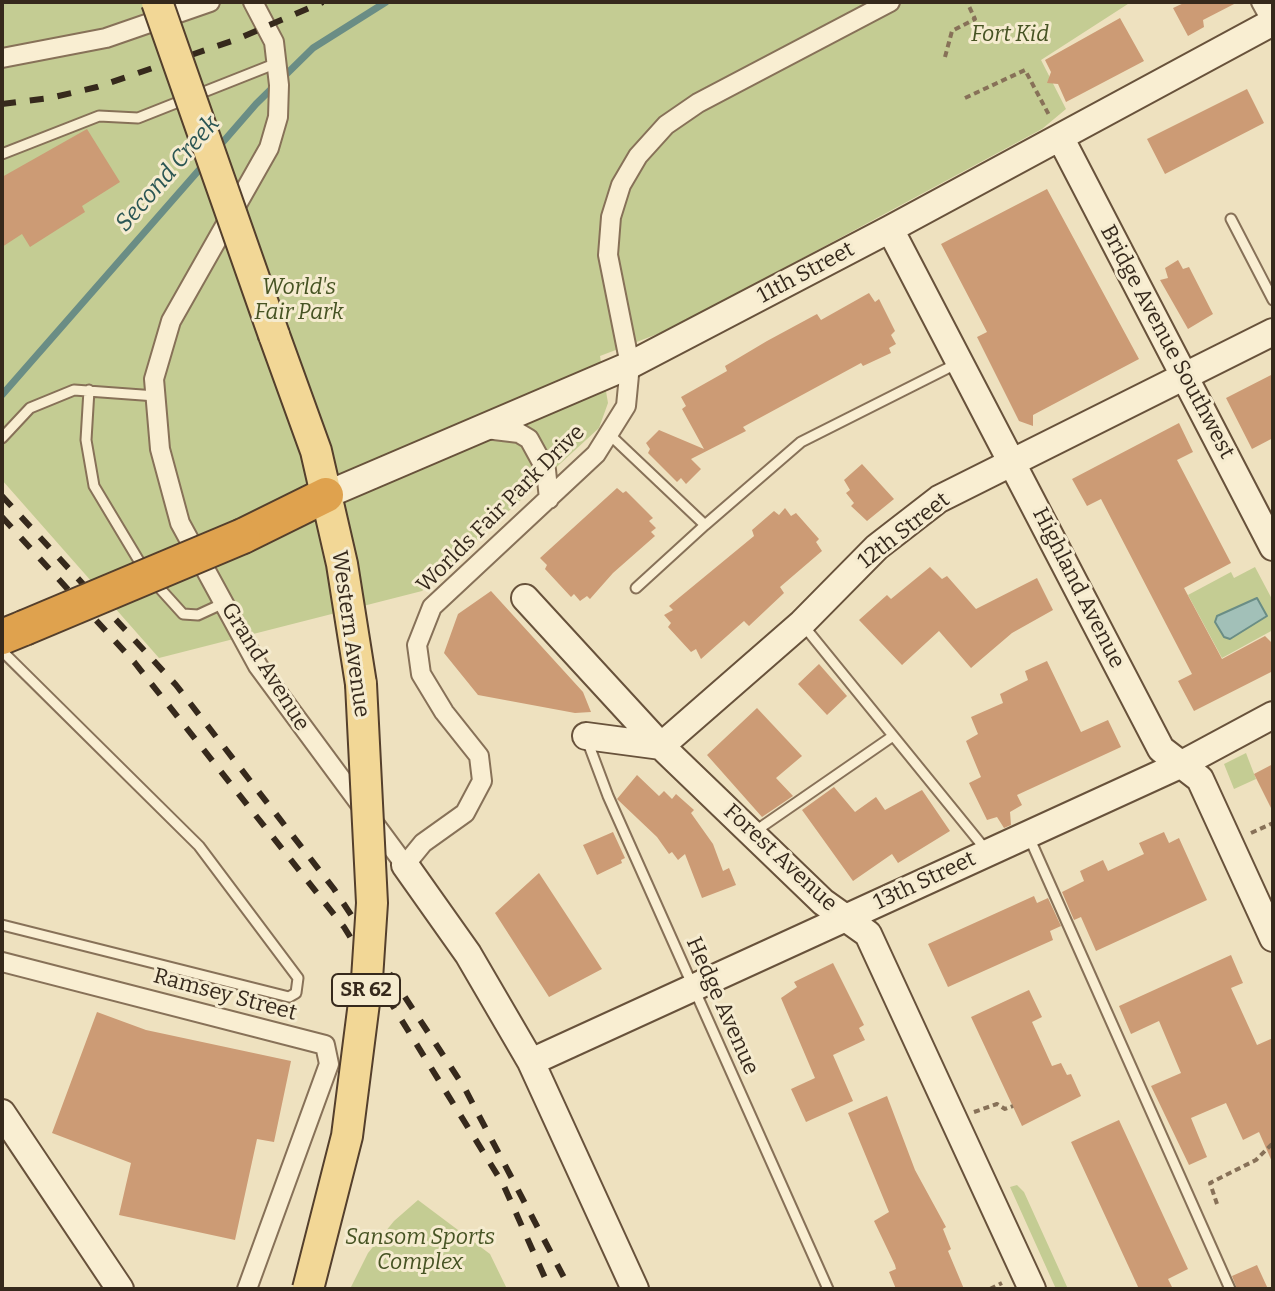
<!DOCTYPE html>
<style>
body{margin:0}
#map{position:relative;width:1275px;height:1291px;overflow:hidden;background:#eee1bf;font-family:Bitter,serif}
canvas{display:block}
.frame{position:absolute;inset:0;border:4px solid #36291c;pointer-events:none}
</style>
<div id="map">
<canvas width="1275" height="1291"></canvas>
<div class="frame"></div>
</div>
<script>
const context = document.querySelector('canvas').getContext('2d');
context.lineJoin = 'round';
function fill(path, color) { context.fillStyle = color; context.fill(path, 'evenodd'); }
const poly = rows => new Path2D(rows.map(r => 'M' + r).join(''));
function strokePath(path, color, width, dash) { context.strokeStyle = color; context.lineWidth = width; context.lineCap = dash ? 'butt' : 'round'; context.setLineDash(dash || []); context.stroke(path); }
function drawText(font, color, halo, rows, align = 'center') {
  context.font = font + ' Bitter,serif'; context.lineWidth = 6; context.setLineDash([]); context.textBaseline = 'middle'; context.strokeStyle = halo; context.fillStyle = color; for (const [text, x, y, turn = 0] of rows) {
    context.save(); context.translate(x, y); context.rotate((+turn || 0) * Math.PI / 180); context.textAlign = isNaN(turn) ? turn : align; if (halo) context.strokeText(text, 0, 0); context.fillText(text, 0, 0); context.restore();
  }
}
const green = poly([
 [2,2,1131,2,1041,60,1066,109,1042,129,673,328,600,356,608,403,599,428,422,591,159,658,2,480],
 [1255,567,1273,601,1273,630,1222,658,1188,595,1231,572,1234,578],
 [1246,753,1256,779,1234,789,1224,764],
 [1017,1185,1024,1192,1068,1289,1056,1289,1010,1187],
 [418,1200,490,1254,507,1289,350,1289,368,1253,394,1221]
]);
const water = poly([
 [1257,598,1267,616,1230,639,1224,637,1215,622,1217,616,1257,598]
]);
const stream = poly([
 [216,150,256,104,313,48,386,2],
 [2,395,206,162]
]);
const building = poly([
 [1186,2,1238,2,1203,20,1204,27,1188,36,1173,8],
 [1120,18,1144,61,1066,102,1058,84,1047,83,1051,72,1045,60],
 [1247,89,1264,123,1165,174,1147,139],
 [87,129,120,182,82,206,85,212,30,247,22,234,2,247,2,177],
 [1047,189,1139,359,1033,415,1033,426,1019,421,977,337,987,332,941,244],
 [1178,260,1183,269,1189,267,1213,314,1188,329,1160,280,1168,278,1165,268],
 [869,293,875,302,879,299,895,331,891,335,896,344,889,348,891,353,863,366,861,363,743,427,746,431,691,459,701,469,686,484,681,478,677,482,648,453,650,449,646,443,659,430,704,449,682,409,686,406,681,397,727,371,725,366,767,341,817,314,821,320],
 [1273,374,1273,438,1252,449,1226,398],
 [1179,423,1193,452,1177,460,1231,563,1184,588,1222,659,1265,636,1273,644,1273,671,1194,711,1178,681,1192,674,1101,499,1087,506,1072,479],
 [862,464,894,499,867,521,851,506,854,503,846,493,850,490,844,480],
 [617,488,623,493,626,491,653,518,649,521,656,528,651,532,655,536,613,573,590,599,587,596,580,601,574,594,571,597,545,569,547,565,540,558],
 [785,508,791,516,796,513,819,539,816,542,822,551,780,587,784,593,749,626,744,621,701,659,696,649,691,652,668,627,671,623,664,615,673,610,669,606,754,536,752,530,774,511,779,515],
 [930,567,942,579,947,576,976,609,1037,578,1053,610,1012,633,971,668,939,631,902,665,859,620,887,595,891,599],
 [491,591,583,692,591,712,575,713,478,695,444,653,458,614],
 [1047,661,1081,732,1108,720,1121,747,1017,795,1022,805,1010,812,1011,825,1004,828,997,817,987,820,969,783,981,777,966,741,978,734,971,717,1003,703,1000,694,1028,680,1025,671],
 [819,664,847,696,827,715,798,684],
 [757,708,802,756,776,778,793,796,762,817,707,755],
 [1273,764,1273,812,1254,774],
 [637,775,659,796,664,791,672,799,676,794,694,810,691,813,713,844,723,871,729,868,736,885,702,898,685,854,678,860,672,852,669,854,657,837,617,799],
 [834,787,855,812,876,797,885,810,922,790,950,831,898,863,892,854,853,881,802,810],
 [613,832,625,858,621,860,622,863,597,875,583,845],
 [1164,832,1169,843,1179,838,1207,900,1096,951,1081,917,1074,920,1062,892,1084,881,1080,871,1103,860,1108,871,1144,854,1139,843],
 [539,873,602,969,549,997,495,913],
 [1034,896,1037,903,1048,898,1061,926,1050,931,1053,940,948,987,928,944],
 [1231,955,1243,983,1231,988,1257,1045,1273,1038,1273,1164,1259,1132,1243,1140,1226,1103,1191,1118,1207,1157,1189,1165,1151,1086,1181,1073,1159,1021,1131,1034,1119,1006],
 [833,963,864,1025,859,1028,865,1040,833,1055,853,1101,806,1122,791,1089,815,1078,781,998,797,987,794,982],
 [1029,990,1042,1017,1032,1022,1052,1066,1061,1063,1067,1075,1071,1074,1081,1096,1022,1126,971,1017],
 [97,1012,146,1030,291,1061,274,1142,257,1139,235,1240,119,1215,131,1163,52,1133],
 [887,1096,915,1170,946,1227,943,1229,951,1249,948,1251,964,1289,896,1289,889,1272,896,1269,895,1265,874,1221,889,1212,848,1113],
 [1119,1120,1188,1269,1168,1279,1173,1289,1139,1289,1071,1142],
 [1257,1265,1268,1289,1237,1289,1232,1276]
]);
const path = poly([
 [945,57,952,31,975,19,967,2],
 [965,98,1025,70,1049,115],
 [1251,833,1273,823],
 [974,1112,997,1104,1005,1109,1013,1106],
 [1217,1204,1210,1183,1256,1160,1273,1143],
 [990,1289,1002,1283]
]);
const lane = poly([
 [2,154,99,116,138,118,277,63],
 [1231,219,1273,300],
 [89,390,86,440,94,486,145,571],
 [609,434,705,525,801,442,956,364],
 [2,438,30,408,74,390,156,396],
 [155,583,183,614,198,615,224,603],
 [636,588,705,525],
 [803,625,986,850],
 [2,651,199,846,298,978,296,993,289,997,2,925],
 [587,740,608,796,828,1289],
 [754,832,893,736],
 [1029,837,1230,1289]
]);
const street = poly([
 [253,2,274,42,279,85,278,117,269,148,171,321,154,379,160,449,180,523,258,666,405,865,423,843,465,813,482,781,479,756,444,712,421,674,417,645,432,607,596,454,626,406,630,365,608,255,611,217,621,185,638,156,666,125,698,103,890,2],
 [1261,2,1272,22],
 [2,58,106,38,210,2],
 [486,429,519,433,529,439,546,470,549,499],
 [2,962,325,1045,329,1064,247,1289]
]);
const secondary = poly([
 [1060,137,1273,547],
 [890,229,1161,749,1200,779,1273,938],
 [326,495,630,365,890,229,1273,22],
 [525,598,661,746,823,902,868,934,1032,1289],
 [586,736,661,746,802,623,877,547,939,499,1273,332],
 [405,865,468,954,531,1062,635,1289],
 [531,1062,1182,764,1273,715],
 [2,1113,120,1289]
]);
const primary = poly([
 [274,335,316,451,342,564,361,684]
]);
const highway = poly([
 [243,536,326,495],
 [2,637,24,628]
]);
const rail = poly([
 [2,104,50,98,97,87,235,40,323,2],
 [2,496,176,685,334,889,464,1087,570,1289],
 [2,517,135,663,344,927,503,1184,550,1289]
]);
const primaryBridge = poly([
 [157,2,274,335],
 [308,1289,347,1136,367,979,372,903,361,684]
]);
const highwayBridge = poly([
 [24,628,243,536]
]);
const shields = [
 [366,990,68]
];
const shieldNames = [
 ["SR 62",366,990]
];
const parkNames = [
 ["Fort Kid",1010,35],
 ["World's",299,288],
 ["Fair Park",299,313],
 ["Sansom Sports",420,1238],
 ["Complex",420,1263]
];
const streetNames = [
 ["11th Street",806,273,-28],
 ["Bridge Avenue Southwest",1167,342,62],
 ["Worlds Fair Park Drive",501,509,-45],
 ["12th Street",904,531,-38],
 ["Highland Avenue",1078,588,63],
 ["Western Avenue",350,634,82],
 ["Grand Avenue",265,667,58],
 ["Forest Avenue",780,858,43],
 ["13th Street",925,881,-25],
 ["Ramsey Street",225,995,15],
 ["Hedge Avenue",722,1006,66]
];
const waterNames = [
 ["Second Creek",168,174,-49]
];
fill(green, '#c4cc93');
fill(water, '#a2c0b8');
strokePath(water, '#6a8d85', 2);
strokePath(stream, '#6a8d85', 7);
fill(building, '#cc9b75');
strokePath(lane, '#877158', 13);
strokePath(street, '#877158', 22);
strokePath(secondary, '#68523b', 30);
strokePath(primary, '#543f2c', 34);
strokePath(highway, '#543f2c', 38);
strokePath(path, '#877158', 4, [6, 4]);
strokePath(lane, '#f9eed2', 9);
strokePath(street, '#f9eed2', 18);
strokePath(secondary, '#f9eed2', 26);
strokePath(primary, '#f2d796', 30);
strokePath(highway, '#dfa24e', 34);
strokePath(rail, '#36291c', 6, [14, 14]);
strokePath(primaryBridge, '#543f2c', 34, []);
strokePath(highwayBridge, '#543f2c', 38, []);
strokePath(primaryBridge, '#f2d796', 30);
strokePath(highwayBridge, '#dfa24e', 34);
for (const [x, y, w] of shields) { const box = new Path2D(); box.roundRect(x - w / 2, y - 16, w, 32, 6); context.fillStyle = '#f5ebcf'; context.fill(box); strokePath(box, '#36291c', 2); }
drawText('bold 20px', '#36291c', null, shieldNames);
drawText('italic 22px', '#465323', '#f5ebcf', parkNames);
drawText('22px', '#36291c', '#f5ebcf', streetNames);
drawText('italic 24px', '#2b5654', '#f5ebcf', waterNames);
</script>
